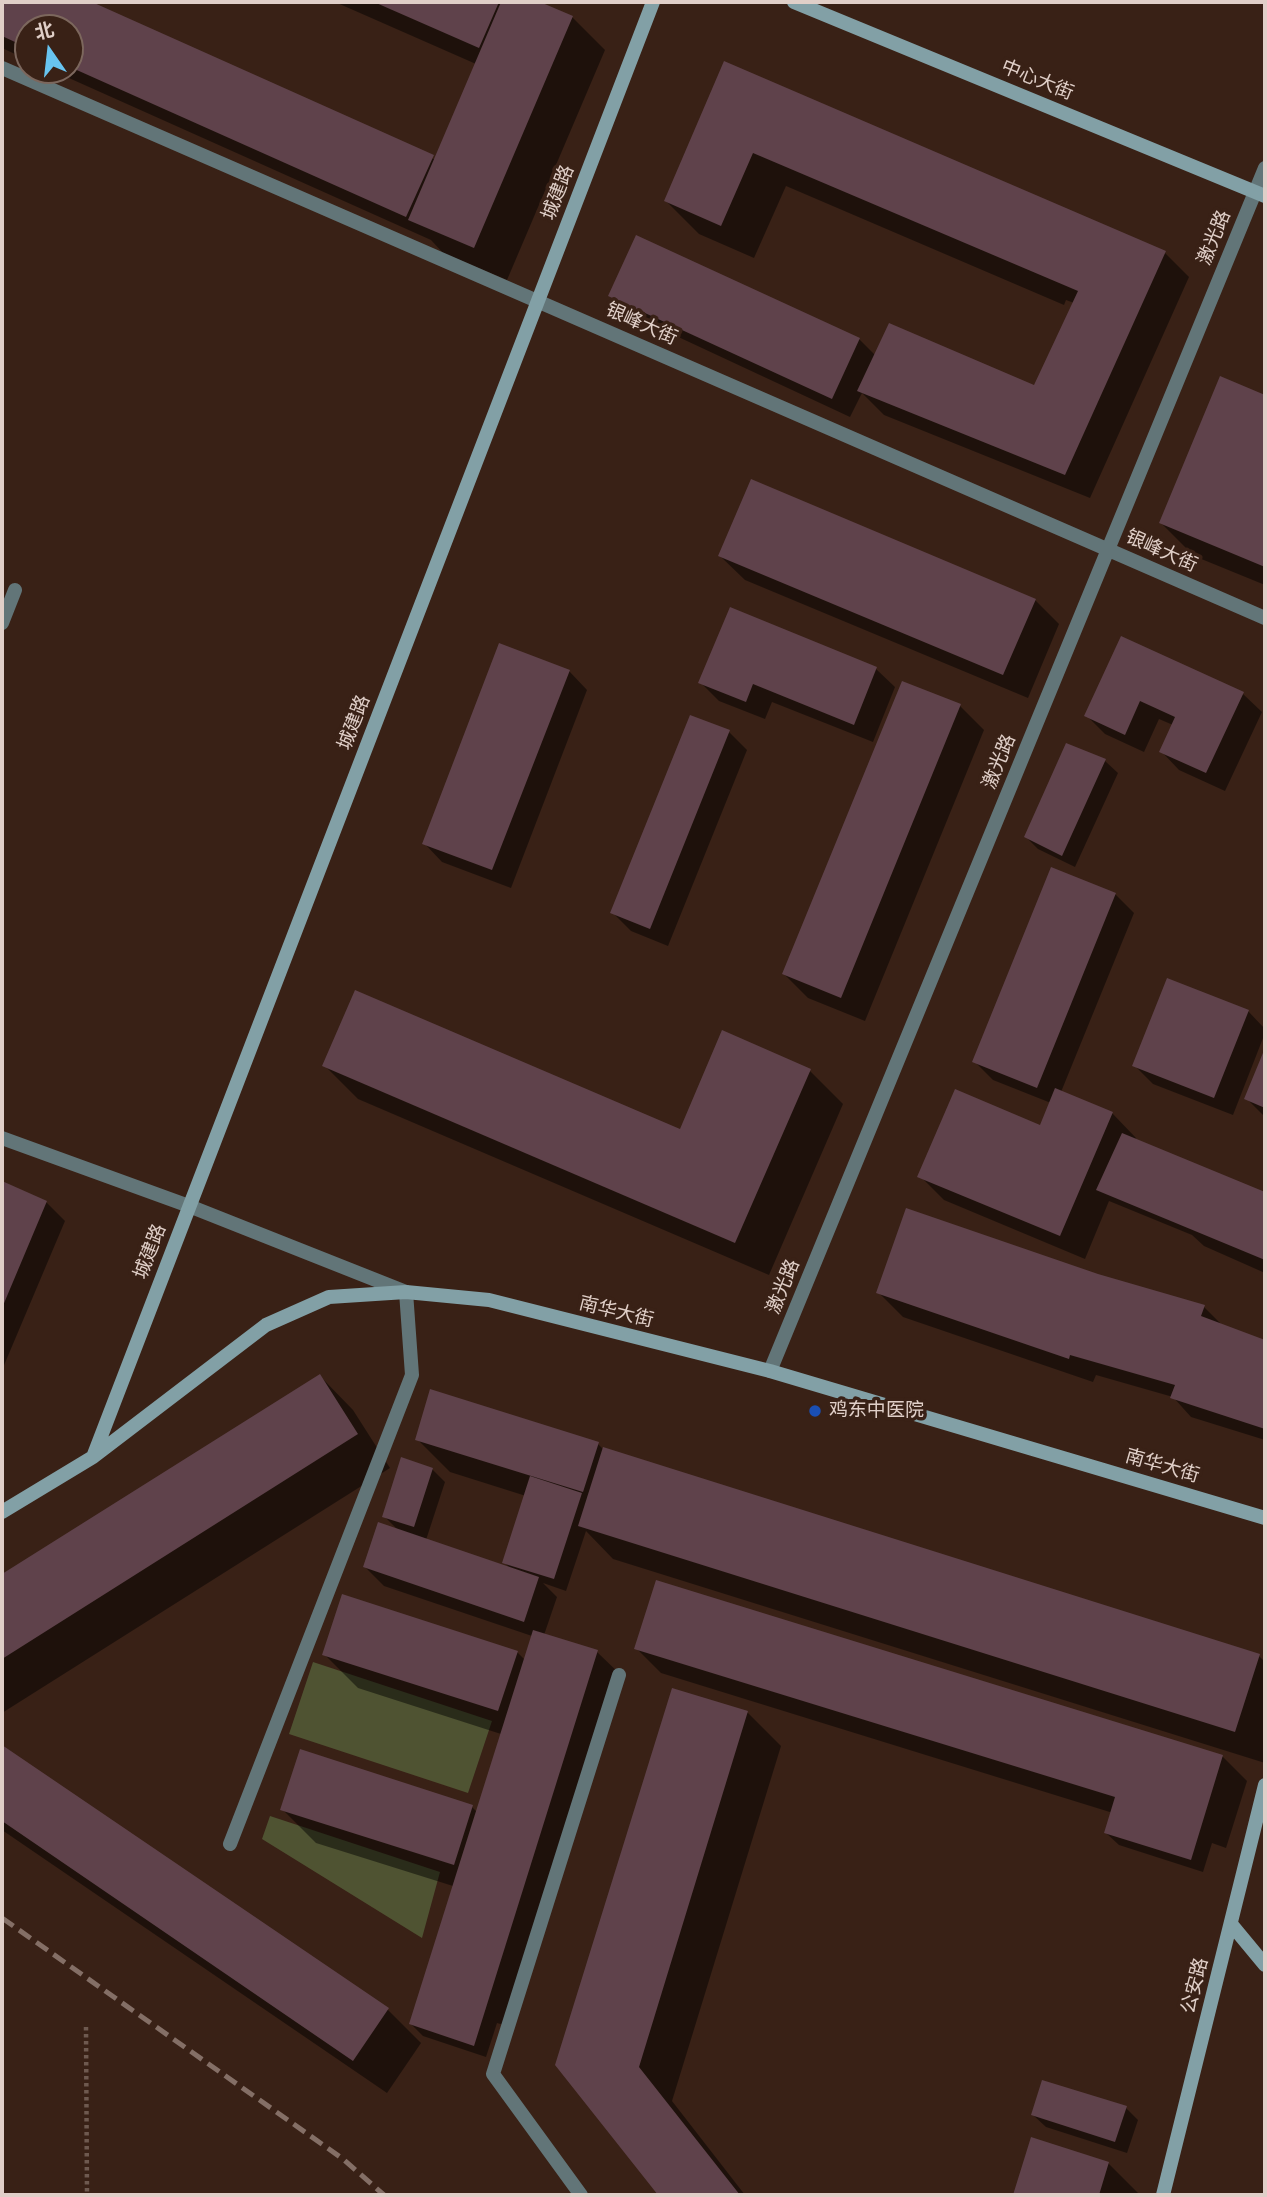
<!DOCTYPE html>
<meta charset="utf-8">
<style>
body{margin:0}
#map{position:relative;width:1267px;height:2197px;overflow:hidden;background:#392116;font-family:"Titillium Web","Noto Sans SC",sans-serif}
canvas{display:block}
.frame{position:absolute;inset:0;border:4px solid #e0cfc8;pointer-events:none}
.north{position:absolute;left:14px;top:14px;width:70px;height:70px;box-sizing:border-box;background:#392116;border:2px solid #7c675d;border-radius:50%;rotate:346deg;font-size:19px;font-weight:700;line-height:28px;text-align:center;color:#e0cfc8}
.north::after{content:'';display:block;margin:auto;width:24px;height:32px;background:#68c4f0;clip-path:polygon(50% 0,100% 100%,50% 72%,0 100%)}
</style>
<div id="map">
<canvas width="1267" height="2197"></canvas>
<div class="frame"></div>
<div class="north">北</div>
</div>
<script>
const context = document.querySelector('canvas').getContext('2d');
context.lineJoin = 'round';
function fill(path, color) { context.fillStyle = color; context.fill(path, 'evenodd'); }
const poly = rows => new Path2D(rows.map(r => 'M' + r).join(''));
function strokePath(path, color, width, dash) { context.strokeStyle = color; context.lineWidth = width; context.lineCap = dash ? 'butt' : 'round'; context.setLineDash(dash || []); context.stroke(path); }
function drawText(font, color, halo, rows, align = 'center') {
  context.font = font + ' "Titillium Web","Noto Sans SC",sans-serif'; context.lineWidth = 7; context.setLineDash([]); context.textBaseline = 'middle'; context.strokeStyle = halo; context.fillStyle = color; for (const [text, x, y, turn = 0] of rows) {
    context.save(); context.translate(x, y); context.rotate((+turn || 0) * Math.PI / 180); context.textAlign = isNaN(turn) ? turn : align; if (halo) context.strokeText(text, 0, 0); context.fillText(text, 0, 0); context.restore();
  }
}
const green = poly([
 [313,1662,492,1721,468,1793,289,1734],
 [270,1816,440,1872,422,1938,262,1839]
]);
const shadow = poly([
 [2,2,87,2,436,160,476,64,335,2,538,2,572,17,605,50,507,280,443,253,431,240,51,70,70,70,70,28,28,28,28,60,2,48],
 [725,63,1165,253,1189,277,1090,498,884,415,862,393,850,417,629,314,610,296,859,339,876,356,1034,387,1074,303,1066,300,1064,305,786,186,754,258,699,234,666,201],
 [1221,378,1265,396,1265,585,1194,556,1161,523],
 [720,556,1035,600,1059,624,1028,698,745,580],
 [730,610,876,669,895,687,873,742,772,702,765,719,719,701,700,682],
 [1122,638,1243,694,1262,712,1225,791,1179,770,1161,751,1173,725,1159,719,1144,752,1105,734,1086,715],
 [569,671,587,690,511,888,442,862,424,843],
 [960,706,984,730,865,1021,808,998,784,974],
 [729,732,747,750,668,946,631,931,612,912],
 [1067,745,1105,761,1118,773,1075,867,1038,849,1026,837],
 [1115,894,1134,913,1061,1092,1112,1113,1136,1138,1135,1140,1265,1194,1265,1273,1204,1246,1192,1235,1109,1201,1085,1259,944,1200,920,1176,1041,1127,1051,1103,993,1080,974,1061],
 [1248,1011,1265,1029,1265,1033,1233,1115,1153,1084,1134,1065],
 [1265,1053,1265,1117,1246,1098],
 [324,1065,681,1131,810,1071,843,1104,769,1275,358,1099],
 [2,1183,46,1202,65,1221,2,1370],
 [1098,1276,1204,1307,1223,1326,1265,1342,1265,1440,1191,1417,1173,1397,1096,1375,1093,1382,903,1317,878,1292],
 [320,1376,353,1410,390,1468,2,1713,2,1576],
 [417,1439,598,1444,603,1449,1259,1656,1265,1662,1265,1763,613,1559,586,1531,566,1591,543,1583,557,1597,544,1635,597,1652,622,1676,511,2027,497,2023,486,2057,423,2036,411,2024,453,1886,316,1843,282,1809,472,1807,477,1812,501,1734,358,1688,324,1654,517,1652,525,1660,532,1636,384,1586,365,1567,399,1531,384,1516,432,1469,445,1482,426,1540,511,1569,504,1562,526,1496,450,1472],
 [657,1582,1223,1757,1247,1781,1226,1848,1212,1843,1203,1872,1119,1845,1106,1833,1113,1813,661,1673,636,1648],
 [673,1690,748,1713,781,1746,672,2101,745,2195,660,2195,557,2065],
 [2,1747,388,2010,421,2043,387,2093,2,1830],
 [1126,2108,1138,2120,1127,2153,1046,2127,1033,2115],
 [1032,2140,1108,2163,1140,2195,1015,2195]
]);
const building = poly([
 [2,2,92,2,434,155,406,217,70,67,70,28,28,28,28,48,2,36],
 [374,2,499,2,479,48],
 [501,2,540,2,573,16,474,248,408,220],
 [724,61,1166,251,1065,475,857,391,889,323,1034,385,1078,291,753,153,721,226,664,201],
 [636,235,860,338,832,399,608,296],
 [1220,376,1265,395,1265,567,1159,523],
 [751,479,1036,599,1003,675,718,556],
 [730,607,877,667,854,725,753,684,746,702,698,683],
 [1121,636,1244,692,1206,773,1159,752,1175,717,1140,701,1125,735,1084,716],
 [499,643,570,670,492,870,422,844],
 [902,681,961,704,841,998,782,974],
 [690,715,730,730,650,929,610,913],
 [1066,743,1106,759,1062,856,1024,837],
 [1051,867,1116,893,1037,1088,972,1062],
 [1167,978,1249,1010,1214,1098,1132,1066],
 [355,990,680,1129,722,1030,811,1069,735,1243,322,1066],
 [1265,1048,1265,1108,1244,1099],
 [1055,1088,1113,1112,1060,1236,917,1177,955,1089,1040,1125],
 [1122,1133,1265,1192,1265,1260,1096,1190],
 [2,1181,47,1201,2,1308],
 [906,1208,1098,1274,1205,1305,1201,1316,1265,1340,1265,1429,1170,1398,1175,1385,1070,1355,1069,1359,876,1293],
 [320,1374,358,1434,2,1659,2,1574],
 [430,1389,599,1442,583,1492,415,1440],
 [603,1447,1260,1654,1235,1732,578,1526],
 [401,1457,433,1468,414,1527,382,1517],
 [530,1476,582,1493,554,1579,502,1563],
 [378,1522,539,1577,524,1622,363,1567],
 [656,1580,1223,1755,1191,1860,1104,1833,1115,1797,634,1649],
 [342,1594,518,1651,498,1711,322,1655],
 [533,1630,598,1650,474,2046,409,2024],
 [672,1688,748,1711,639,2067,740,2195,658,2195,555,2065],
 [2,1745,389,2008,353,2061,2,1821],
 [300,1749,473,1805,454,1865,280,1810],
 [1042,2080,1127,2106,1115,2142,1031,2115],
 [1031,2137,1109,2162,1099,2195,1013,2195]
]);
const path = poly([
 [86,2027,87,2195]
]);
const lane = poly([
 [230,1844,412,1375,406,1292],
 [581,2195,493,2074,619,1675]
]);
const street = poly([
 [2,68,1265,618],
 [2,623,15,590],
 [2,1138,189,1206,406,1292],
 [770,1371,1265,168]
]);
const secondary = poly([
 [794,2,1265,196],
 [93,1457,653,2],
 [2,1512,93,1457,266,1325,329,1297,406,1292,489,1300,770,1371,1265,1518],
 [1231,1924,1265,1965],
 [1163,2195,1265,1785]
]);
const rail = poly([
 [2,1918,343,2159,384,2195]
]);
const markers = [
 [815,1411,7,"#1a4fb4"]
];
const streetNames = [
 ["中心大街",1037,81,22],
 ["城建路",559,193,-69],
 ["激光路",1215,238,-68],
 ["银峰大街",641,325,24],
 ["银峰大街",1161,552,24],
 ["城建路",355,723,-69],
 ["激光路",1000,762,-68],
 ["城建路",151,1252,-69],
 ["激光路",784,1287,-68],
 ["南华大街",616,1313,14],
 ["南华大街",1162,1467,16],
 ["公安路",1196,1986,-76]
];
const poiNames = [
 ["鸡东中医院",829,1411]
];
fill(green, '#4f5332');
fill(shadow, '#0007');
fill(building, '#5f424b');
strokePath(path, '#6e594f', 4.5, [3.5, 3.5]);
strokePath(lane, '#627578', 14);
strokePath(street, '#627578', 14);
strokePath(secondary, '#82a0a6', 14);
strokePath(rail, '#846f66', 5, [14, 7]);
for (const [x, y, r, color] of markers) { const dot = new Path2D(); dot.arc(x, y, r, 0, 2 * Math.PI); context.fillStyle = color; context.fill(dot); strokePath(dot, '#392116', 2.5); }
drawText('19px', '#e0cfc8', '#392116', streetNames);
drawText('19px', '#e0cfc8', '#392116', poiNames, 'left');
</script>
